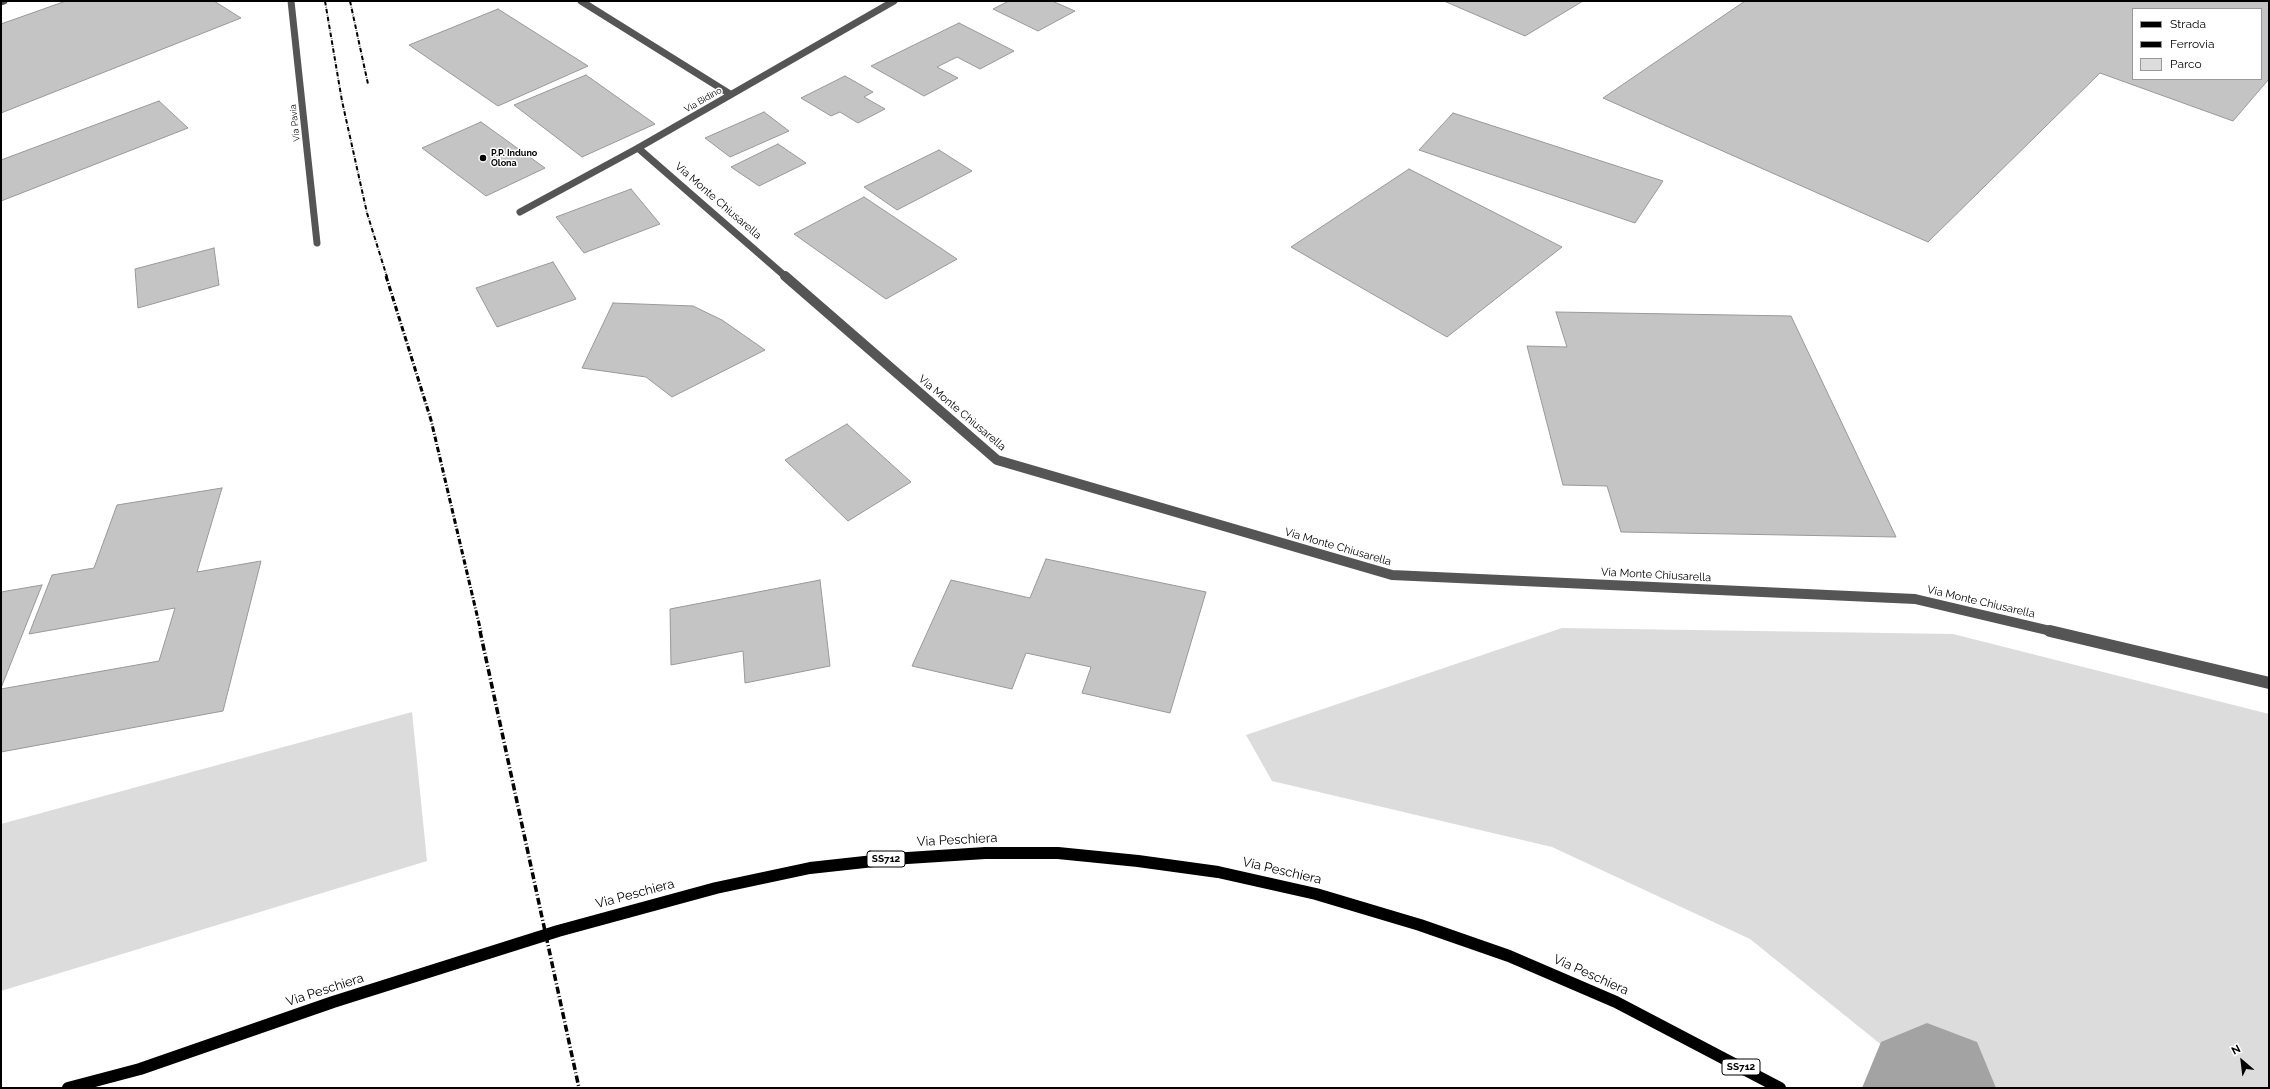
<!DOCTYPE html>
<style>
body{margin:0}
#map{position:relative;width:2270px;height:1089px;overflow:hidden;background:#fff;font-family:Raleway,sans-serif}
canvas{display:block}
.frame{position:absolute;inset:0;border:2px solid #000;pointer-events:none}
.legend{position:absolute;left:2132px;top:8px;width:130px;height:72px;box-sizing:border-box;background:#fff;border:1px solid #999;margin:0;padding:5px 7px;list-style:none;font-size:12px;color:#000}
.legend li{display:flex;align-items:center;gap:8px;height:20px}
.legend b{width:20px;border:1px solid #999}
.north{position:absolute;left:2222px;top:1041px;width:40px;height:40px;-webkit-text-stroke:3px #fff;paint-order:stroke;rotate:332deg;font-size:11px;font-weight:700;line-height:16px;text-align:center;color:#000}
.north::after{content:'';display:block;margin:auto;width:14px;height:18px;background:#000;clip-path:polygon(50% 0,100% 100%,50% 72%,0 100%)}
</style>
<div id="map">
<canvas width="2270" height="1089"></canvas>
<div class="frame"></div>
<ul class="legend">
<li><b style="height:5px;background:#000"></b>Strada</li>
<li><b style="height:5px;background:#000"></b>Ferrovia</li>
<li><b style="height:11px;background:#dcdcdc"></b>Parco</li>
</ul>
<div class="north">N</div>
</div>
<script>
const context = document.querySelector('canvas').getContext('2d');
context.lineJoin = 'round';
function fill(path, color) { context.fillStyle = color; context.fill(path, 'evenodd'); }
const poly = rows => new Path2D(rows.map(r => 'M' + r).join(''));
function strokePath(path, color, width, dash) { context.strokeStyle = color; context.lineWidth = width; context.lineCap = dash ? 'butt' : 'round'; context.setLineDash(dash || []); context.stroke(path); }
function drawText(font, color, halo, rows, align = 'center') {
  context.font = font + ' Raleway,sans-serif'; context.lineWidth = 3; context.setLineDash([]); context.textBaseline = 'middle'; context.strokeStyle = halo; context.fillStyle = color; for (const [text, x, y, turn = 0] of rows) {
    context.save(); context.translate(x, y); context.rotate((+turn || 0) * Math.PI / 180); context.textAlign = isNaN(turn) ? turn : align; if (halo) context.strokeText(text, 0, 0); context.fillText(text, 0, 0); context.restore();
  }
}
const green = poly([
 [1562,628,1953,634,2269,714,2269,1088,1935,1088,1750,939,1552,847,1272,781,1246,735],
 [412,712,427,861,1,991,1,824]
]);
const river = poly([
 [1927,1023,1977,1042,1996,1088,1862,1088,1881,1042,1927,1023]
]);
const building = poly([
 [66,1,214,1,241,18,1,113,1,24,66,1],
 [1009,1,1052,1,1075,11,1038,31,993,9,1009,1],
 [1444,1,1583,1,1525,36,1444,1],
 [1745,1,2269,1,2269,79,2233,121,2100,73,1928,242,1603,98,1745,1],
 [2133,9,2261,9,2261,79,2133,79,2133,9],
 [498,9,588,66,498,106,409,45,498,9],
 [959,23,1014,51,980,69,957,57,937,67,958,78,924,96,871,66,959,23],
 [586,75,655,124,582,157,514,105,586,75],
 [845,76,873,92,864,97,885,109,858,123,840,112,831,116,801,98,845,76],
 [159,101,188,128,1,201,1,160,159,101],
 [764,112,789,131,730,157,705,138,764,112],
 [1453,113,1663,181,1635,223,1419,150,1453,113],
 [481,122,545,168,486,196,422,148,481,122],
 [778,144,806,163,759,186,731,167,778,144],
 [939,150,972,171,897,210,864,187,939,150],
 [1409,169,1562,247,1447,337,1291,247,1409,169],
 [631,189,660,224,584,253,556,217,631,189],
 [864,197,957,259,886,299,794,234,864,197],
 [214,248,219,285,138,308,135,269,214,248],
 [553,262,576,299,497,327,476,288,553,262],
 [613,303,693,306,722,320,765,350,672,397,646,377,582,368,613,303],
 [1556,312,1791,316,1896,537,1621,532,1607,486,1563,485,1527,346,1567,347,1556,312],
 [847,424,911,482,848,521,785,460,847,424],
 [222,488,197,572,261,561,223,711,1,752,1,689,159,661,175,608,29,634,52,575,94,568,117,505,222,488],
 [1046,559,1206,592,1170,713,1082,693,1091,667,1026,653,1012,689,912,666,951,580,1030,598,1046,559],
 [820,580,830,666,745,683,743,651,671,665,670,609,820,580],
 [42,585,1,688,1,592,42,585]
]);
const minorFar2 = poly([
 [291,1,317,243],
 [581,1,730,94],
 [1,2,4,1],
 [638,148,786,277],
 [520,212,638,148,894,1]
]);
const minorFar1 = poly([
 [785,276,997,460,1392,575,1915,599,2055,632]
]);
const minor = poly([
 [2050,631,2269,683]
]);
const major = poly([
 [68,1088,140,1069,333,1002,558,931,716,888,810,868,892,859,985,853,1058,853,1138,861,1218,872,1316,894,1420,925,1509,956,1616,1002,1780,1088]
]);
const railFar2 = poly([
 [325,1,342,101,367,213,387,277],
 [350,1,368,84]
]);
const railFar1 = poly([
 [386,276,431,420,481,632]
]);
const rail = poly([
 [480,631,579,1088]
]);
const markers = [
 [483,158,4,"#000"]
];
const farStreetnames = [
 ["Via Bidino",703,100,-30],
 ["Via Pavia",295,123,-96]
];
const farPoinames = [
 ["P.P. Induno",491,153],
 ["Olona",491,163]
];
const shields = [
 [886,859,38],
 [1741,1067,38]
];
const shieldNames = [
 ["SS712",886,859],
 ["SS712",1741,1067]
];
const streetNames = [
 ["Via Monte Chiusarella",718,201,41],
 ["Via Monte Chiusarella",962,413,40],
 ["Via Monte Chiusarella",1338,547,16],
 ["Via Monte Chiusarella",1656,575,3],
 ["Via Monte Chiusarella",1981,602,13]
];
const nearStreetnames = [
 ["Via Peschiera",957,840,-3],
 ["Via Peschiera",1282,871,13],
 ["Via Peschiera",635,894,-15],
 ["Via Peschiera",1591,975,24],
 ["Via Peschiera",325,990,-18]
];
fill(green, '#dcdcdc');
fill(river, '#a3a3a3');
fill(building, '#c4c4c4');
strokePath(building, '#999', 1);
strokePath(minorFar2, '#555', 7);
strokePath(minorFar1, '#555', 10);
strokePath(minor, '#555', 12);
strokePath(major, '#000', 12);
strokePath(railFar2, '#000', 2, [4.5, 1.5, 0.5, 1.5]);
strokePath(railFar1, '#000', 3, [5.5, 2, 1, 2]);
strokePath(rail, '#000', 3.5, [7, 2.5, 1, 2.5]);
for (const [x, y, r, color] of markers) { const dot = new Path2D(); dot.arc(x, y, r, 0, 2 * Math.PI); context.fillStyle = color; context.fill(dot); strokePath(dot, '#fff', 1.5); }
drawText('9px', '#000', '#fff', farStreetnames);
drawText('bold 9px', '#000', '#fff', farPoinames, 'left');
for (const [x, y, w] of shields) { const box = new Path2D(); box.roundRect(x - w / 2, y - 8, w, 16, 3); context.fillStyle = '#fff'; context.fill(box); strokePath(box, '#000', 1); }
drawText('bold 10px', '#000', null, shieldNames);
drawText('11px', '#000', '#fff', streetNames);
drawText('13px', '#000', '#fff', nearStreetnames);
</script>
